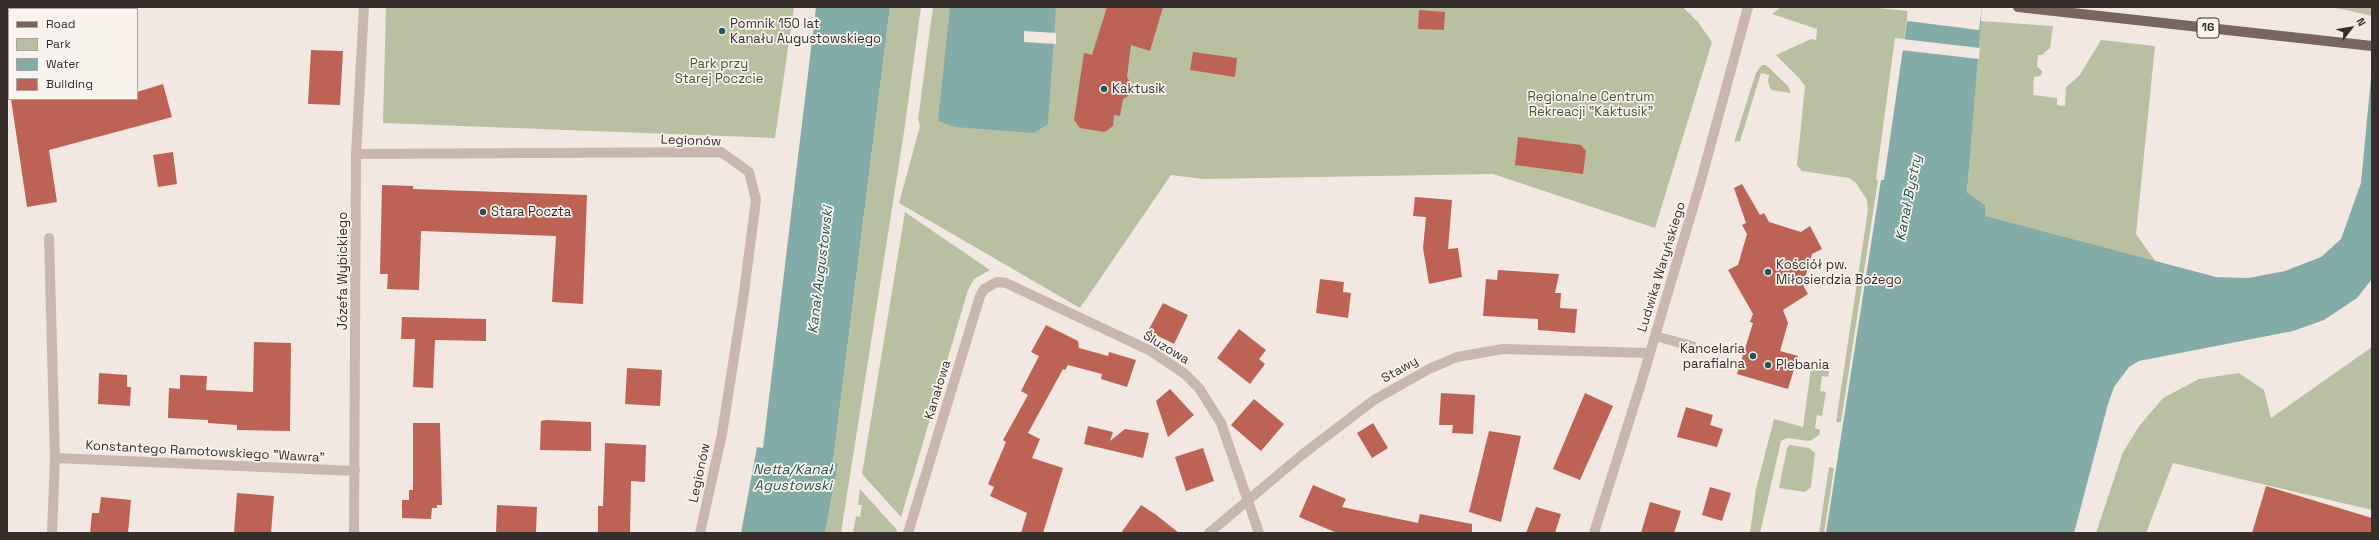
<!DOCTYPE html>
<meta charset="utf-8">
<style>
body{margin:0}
#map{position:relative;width:2379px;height:540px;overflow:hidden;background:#f2e8e1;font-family:"Space Grotesk",sans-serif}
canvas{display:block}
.frame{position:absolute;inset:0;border:8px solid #382e2c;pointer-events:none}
.legend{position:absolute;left:8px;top:8px;width:130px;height:92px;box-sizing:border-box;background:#f9f3ee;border:1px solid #aca4a0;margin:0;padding:5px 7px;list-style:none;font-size:12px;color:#382e2c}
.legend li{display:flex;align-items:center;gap:8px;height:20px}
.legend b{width:20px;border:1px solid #aca4a0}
.north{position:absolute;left:2331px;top:8px;width:40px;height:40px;-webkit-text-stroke:3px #f9f3ee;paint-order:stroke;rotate:59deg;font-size:11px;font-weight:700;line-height:16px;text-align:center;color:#382e2c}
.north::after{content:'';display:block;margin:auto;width:14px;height:18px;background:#382e2c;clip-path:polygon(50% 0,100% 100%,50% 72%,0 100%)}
</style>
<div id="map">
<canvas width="2379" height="540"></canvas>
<div class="frame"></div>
<ul class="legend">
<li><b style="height:5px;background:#79645e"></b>Road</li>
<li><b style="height:11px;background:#b9c0a2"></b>Park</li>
<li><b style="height:11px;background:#83aca9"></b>Water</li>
<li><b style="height:11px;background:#bc6355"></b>Building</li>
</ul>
<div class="north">N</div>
</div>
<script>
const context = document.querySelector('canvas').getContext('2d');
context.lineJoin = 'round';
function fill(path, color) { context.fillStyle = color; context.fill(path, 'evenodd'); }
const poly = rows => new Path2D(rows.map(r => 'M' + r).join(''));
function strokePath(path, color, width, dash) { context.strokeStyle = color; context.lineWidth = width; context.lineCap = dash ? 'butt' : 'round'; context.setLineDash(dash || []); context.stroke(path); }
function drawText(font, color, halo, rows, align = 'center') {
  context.font = font + ' "Space Grotesk",sans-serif'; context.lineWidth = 3.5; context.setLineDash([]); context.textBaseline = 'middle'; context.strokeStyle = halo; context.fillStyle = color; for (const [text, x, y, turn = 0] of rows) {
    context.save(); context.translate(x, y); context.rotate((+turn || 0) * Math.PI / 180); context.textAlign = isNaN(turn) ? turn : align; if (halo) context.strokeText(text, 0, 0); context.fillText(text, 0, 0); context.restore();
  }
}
const green = poly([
 [386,7,794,7,775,138,383,123],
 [890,7,921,7,904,132,841,533,825,533,838,464,833,463],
 [933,7,1683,7,1698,22,1712,42,1655,228,1493,174,1203,179,1171,175,1080,308,899,203,920,126,918,119],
 [1781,7,1868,7,1908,11,1904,39,1895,38,1876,179,1878,180,1841,422,1836,422,1868,210,1867,200,1856,183,1849,178,1802,171,1797,165,1805,86,1799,78,1776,55,1811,39,1816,40,1817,29,1772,14],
 [2330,7,2372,7,2372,16,2346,10],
 [1980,21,2053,26,2050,48,2042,55,2038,55,2037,66,2043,72,2040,76,2034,77,2033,95,2057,98,2057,105,2065,106,2066,87,2079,76,2101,40,2155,46,2136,234,2156,262,2216,277,1934,213,1967,193],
 [1762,65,1766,65,1788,86,1791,93,1771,90,1768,82,1769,75,1761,73,1740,141,1734,142,1756,73],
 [905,212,990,270,974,279,968,290,901,517,862,474],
 [2372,347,2372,510,2173,463,2146,533,2096,533,2123,452,2140,425,2163,398,2199,379,2239,373,2264,390,2271,418],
 [1811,368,1829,371,1828,377,1822,376,1820,391,1826,392,1822,416,1817,415,1815,428,1820,430,1819,435,1810,441,1787,438,1781,441,1760,533,1750,533,1756,489,1774,419,1803,427],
 [1790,445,1809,448,1815,453,1811,487,1805,492,1779,488,1787,448],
 [1829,467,1834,468,1824,533,1819,533],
 [860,489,897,530,896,533,853,533,856,516,860,517,862,505,858,505]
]);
const water = poly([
 [816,7,890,7,833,462,838,464,825,533,741,533,757,447,763,448],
 [950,7,1056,7,1048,124,1034,133,954,127,938,121],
 [1909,7,1982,7,1967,193,1985,205,1985,216,2216,277,2248,278,2285,271,2321,257,2341,239,2361,183,2372,67,2372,279,2357,298,2324,320,2293,331,2139,361,2129,367,2114,387,2108,404,2074,533,1826,533,1881,180,1884,180]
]);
const pier = poly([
 [1908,7,1982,7,1979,30,1907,21],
 [1024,31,1056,33,1056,44,1024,42],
 [1902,39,1980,48,1979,59,1900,50]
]);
const building = poly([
 [1107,7,1163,7,1150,51,1131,45,1127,77,1130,82,1128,96,1123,99,1120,116,1114,115,1113,126,1105,132,1080,128,1074,120,1084,53,1092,55],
 [1419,10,1445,12,1444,30,1418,29],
 [311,50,343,51,340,105,308,104],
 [1193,52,1237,58,1235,77,1190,70],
 [163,84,172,117,49,150,57,202,27,207,11,99,137,99,137,92],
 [1518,137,1581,145,1586,151,1583,174,1515,165],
 [173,152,177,184,158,187,153,155],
 [1742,184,1760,215,1764,213,1769,222,1801,232,1810,226,1822,249,1812,254,1803,285,1808,294,1783,310,1788,323,1780,351,1798,356,1788,389,1737,374,1753,323,1750,322,1753,314,1728,270,1738,265,1747,234,1742,225,1746,223,1734,188],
 [382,185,413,186,413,189,587,195,583,304,552,302,556,236,421,231,419,290,387,289,388,274,380,274],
 [1415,197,1452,200,1448,249,1458,248,1462,277,1429,284,1423,248,1426,217,1413,216],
 [1498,270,1559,274,1555,293,1561,293,1560,308,1577,309,1575,333,1538,330,1538,319,1483,316,1486,279,1497,280],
 [1320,279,1344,282,1343,292,1351,293,1348,318,1316,313],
 [1163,303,1188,315,1174,344,1148,331],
 [402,317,486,319,486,341,435,340,433,388,413,387,415,339,401,339],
 [1046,325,1078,341,1079,348,1108,356,1109,352,1136,360,1127,387,1101,379,1102,374,1068,365,1065,370,1063,369,1028,433,1040,439,1032,458,1063,468,1043,533,1021,533,1027,513,990,496,994,487,988,484,1006,442,1003,440,1028,395,1021,391,1039,356,1031,352],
 [1239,329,1266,350,1259,359,1265,364,1250,384,1217,358],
 [254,342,291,343,290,431,237,430,237,425,208,423,208,420,168,418,169,388,180,389,180,375,207,376,206,390,253,392],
 [627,368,662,370,660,406,625,404],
 [99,373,127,375,127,387,131,387,130,406,98,404],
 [1170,389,1194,415,1168,437,1156,401],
 [1441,393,1475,395,1473,434,1452,433,1453,425,1439,425],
 [1585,393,1613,406,1580,480,1553,469],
 [1254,399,1284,424,1261,451,1231,425],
 [1686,407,1713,415,1710,425,1723,429,1717,447,1677,437],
 [547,420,591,422,591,451,540,450,541,421],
 [413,423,440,423,442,505,437,505,437,508,432,508,431,519,402,518,402,500,409,500,409,490,413,490],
 [1373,423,1388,448,1372,458,1357,433],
 [1088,426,1113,432,1110,441,1125,429,1149,433,1143,458,1084,444],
 [1489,431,1521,436,1501,522,1469,512],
 [605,443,646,445,645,482,631,481,630,533,598,533,598,506,603,506],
 [1203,448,1214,481,1186,491,1175,457],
 [1313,485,1346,499,1342,507,1418,523,1420,514,1472,524,1472,533,1337,533,1299,517],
 [2266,486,2372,518,2372,533,2252,533],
 [1710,487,1731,493,1722,521,1702,515],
 [237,493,274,496,271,533,234,533],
 [101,497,131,500,128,533,90,533,92,513,99,513],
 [1650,502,1681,511,1674,533,1641,533],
 [497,505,537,507,536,533,496,533],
 [1141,505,1155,514,1179,533,1121,533],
 [1536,507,1561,514,1555,533,1526,533]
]);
const service = poly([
 [1655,336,1692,346]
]);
const minor = poly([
 [356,154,721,152,749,172,756,200,743,300,722,434,700,533],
 [49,238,55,458,52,533],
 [55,458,355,471],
 [354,533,356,154,364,7],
 [908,533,980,296,984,289,997,282,1006,283,1151,351,1185,374,1199,388,1221,423,1259,533],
 [1209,533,1303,454,1374,400,1429,369,1457,357,1503,349,1650,353],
 [1594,533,1642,380,1700,184,1748,7]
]);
const primary = poly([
 [2018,7,2372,46]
]);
const markers = [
 [722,31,4,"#245754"],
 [1104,89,4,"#245754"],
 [483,212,4,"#245754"],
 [1768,272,4,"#245754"],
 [1753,356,4,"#245754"],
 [1768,365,4,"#245754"]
];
const shields = [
 [2208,28,22]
];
const shieldNames = [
 ["16",2208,28]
];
const poiNames = [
 ["Pomnik 150 lat",730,24],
 ["Kanału Augustowskiego",730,39],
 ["Kaktusik",1112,89],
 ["Stara Poczta",491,212],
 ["Kościół pw.",1776,265],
 ["Miłosierdzia Bożego",1776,280],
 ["Kancelaria",1745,349,"right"],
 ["parafialna",1745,364,"right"],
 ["Plebania",1776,365]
];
const parkNames = [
 ["Park przy",719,64],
 ["Starej Poczcie",719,79],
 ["Regionalne Centrum",1591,97],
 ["Rekreacji \"Kaktusik\"",1591,112]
];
const streetNames = [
 ["Legionów",691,141,2],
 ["Ludwika Waryńskiego",1662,267,-73],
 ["Józefa Wybickiego",343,271,-90],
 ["Śluzowa",1166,348,31],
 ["Stawy",1400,370,-30],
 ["Kanałowa",938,390,-73],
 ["Konstantego Ramotowskiego \"Wawra\"",205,452,3],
 ["Legionów",700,473,-78]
];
const waterNames = [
 ["Kanał Bystry",1909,198,-79],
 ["Kanał Augustowski",821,270,-83],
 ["Netta/Kanał",793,470],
 ["Agustowski",793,486]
];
fill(green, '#b9c0a2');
fill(water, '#83aca9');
fill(pier, '#f2e8e1');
fill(building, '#bc6355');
strokePath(service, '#c9b7ae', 10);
strokePath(minor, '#c9b7ae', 10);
strokePath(primary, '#79645e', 10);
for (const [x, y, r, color] of markers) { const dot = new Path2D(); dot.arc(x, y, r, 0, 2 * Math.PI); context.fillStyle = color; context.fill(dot); strokePath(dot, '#f9f3ee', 1.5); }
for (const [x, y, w] of shields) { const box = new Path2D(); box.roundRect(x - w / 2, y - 10, w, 20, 3); context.fillStyle = '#f9f3ee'; context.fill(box); strokePath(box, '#382e2c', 1); }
drawText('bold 12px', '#382e2c', null, shieldNames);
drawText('13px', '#382e2c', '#f9f3ee', poiNames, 'left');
drawText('13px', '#4c5531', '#f9f3ee', parkNames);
drawText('13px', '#382e2c', '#f9f3ee', streetNames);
drawText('italic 14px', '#245754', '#f9f3ee', waterNames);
</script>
